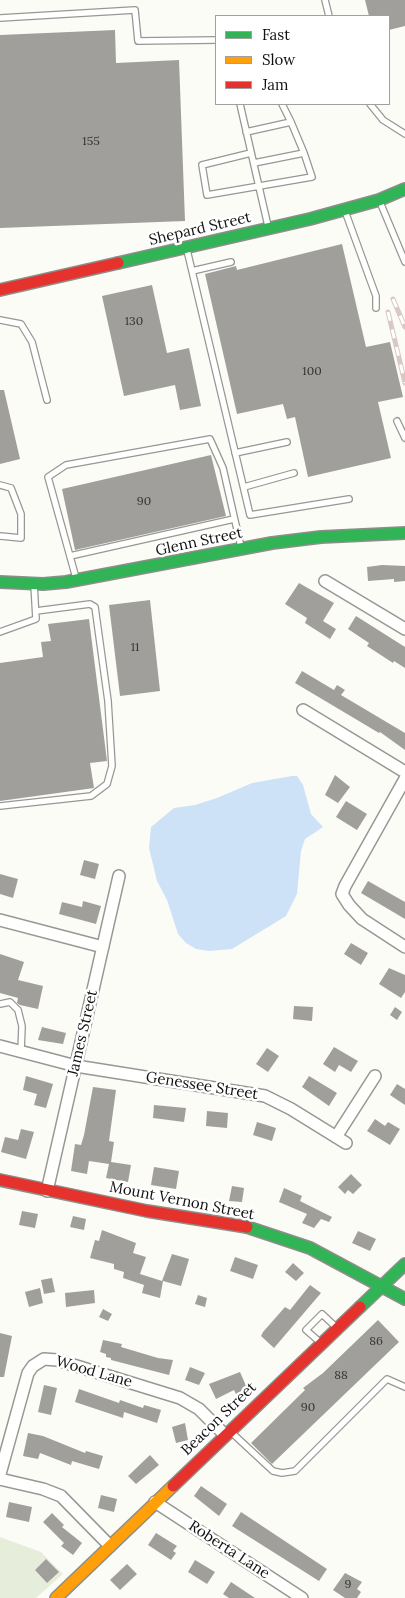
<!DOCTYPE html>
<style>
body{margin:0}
#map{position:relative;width:405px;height:1598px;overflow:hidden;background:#fcfcf7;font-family:Lora,serif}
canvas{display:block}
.legend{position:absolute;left:215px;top:15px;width:175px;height:90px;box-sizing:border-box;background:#fff;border:1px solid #a0a0a0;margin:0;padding:6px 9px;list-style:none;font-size:15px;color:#111}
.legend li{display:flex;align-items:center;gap:10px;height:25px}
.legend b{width:25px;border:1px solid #a0a0a0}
</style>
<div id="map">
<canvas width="405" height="1598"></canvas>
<ul class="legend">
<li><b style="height:6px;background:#30b455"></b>Fast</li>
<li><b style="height:6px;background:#ff9f0a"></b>Slow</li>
<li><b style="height:6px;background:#e5322d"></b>Jam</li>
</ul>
</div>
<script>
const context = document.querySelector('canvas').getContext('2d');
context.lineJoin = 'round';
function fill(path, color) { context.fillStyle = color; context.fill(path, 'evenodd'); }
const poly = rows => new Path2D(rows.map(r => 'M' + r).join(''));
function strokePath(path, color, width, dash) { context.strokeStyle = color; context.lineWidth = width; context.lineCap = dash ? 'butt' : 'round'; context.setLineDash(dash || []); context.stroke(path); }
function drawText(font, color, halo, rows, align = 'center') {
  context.font = font + ' Lora,serif'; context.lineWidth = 5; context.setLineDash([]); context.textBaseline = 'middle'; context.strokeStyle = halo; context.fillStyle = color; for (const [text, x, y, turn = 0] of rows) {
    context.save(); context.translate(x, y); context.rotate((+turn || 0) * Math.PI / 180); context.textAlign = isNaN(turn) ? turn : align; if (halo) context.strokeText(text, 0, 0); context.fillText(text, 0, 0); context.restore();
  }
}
const cemetery = poly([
 [0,1537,41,1552,63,1574,36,1598,0,1598]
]);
const water = poly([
 [292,776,297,776,303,785,311,814,323,827,305,839,301,851,297,894,286,916,232,949,209,951,196,949,186,943,178,934,167,900,157,881,149,848,151,827,174,808,195,805,217,798,252,783]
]);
const building = poly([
 [365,0,405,0,405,26,389,30,389,16,369,16],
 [115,30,116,63,179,60,185,221,0,228,0,35],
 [342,244,366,347,390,342,403,397,378,402,391,458,308,477,295,417,287,419,283,404,237,414,205,274,236,266,237,270],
 [152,285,167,353,189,348,201,406,180,410,175,385,124,396,102,296],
 [0,390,4,390,20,459,0,464],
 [211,455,226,516,75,550,62,489],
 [382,565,405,566,405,581,394,582,394,579,368,581,367,567],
 [299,583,334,603,323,621,336,629,330,639,305,623,307,618,285,604],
 [150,600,160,691,120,696,109,605],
 [356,616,405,647,405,668,394,661,393,663,367,646,369,643,348,629],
 [89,619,107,761,90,763,94,788,0,801,0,663,43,657,41,642,51,641,48,624],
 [302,671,334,690,337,685,345,690,341,695,405,733,405,750,380,732,379,733,295,683],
 [335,775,350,787,338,803,325,795],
 [346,801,367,814,357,830,336,817],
 [84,860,99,864,95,879,80,875],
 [0,874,18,879,13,898,0,894],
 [368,881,405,902,405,919,361,893],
 [83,901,101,906,96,924,59,914,62,902,82,907],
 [351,943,368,953,361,965,344,954],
 [0,954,24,962,18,980,43,986,38,1009,20,1005,17,1003,18,998,0,993],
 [389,968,405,975,405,992,401,998,379,984],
 [294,1006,313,1007,312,1021,293,1019],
 [395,1007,402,1012,397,1020,390,1015],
 [42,1027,66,1033,63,1044,38,1040],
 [334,1047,358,1061,351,1072,339,1065,335,1072,323,1064],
 [267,1048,279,1056,268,1072,256,1064],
 [26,1076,53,1084,46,1108,34,1105,37,1094,23,1090],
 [309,1076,337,1093,329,1106,302,1087],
 [397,1084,405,1089,405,1105,390,1095],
 [93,1087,116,1090,109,1141,114,1142,111,1162,131,1165,128,1182,106,1178,109,1164,89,1161,87,1174,71,1171,75,1144,81,1145,84,1135],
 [154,1105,186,1108,184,1122,153,1118],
 [207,1111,228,1113,227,1128,206,1126],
 [375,1119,385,1126,388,1122,400,1129,390,1145,367,1131],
 [257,1122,276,1128,272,1141,253,1135],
 [21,1129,34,1132,26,1159,1,1152,5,1137,18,1140],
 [154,1167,179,1171,176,1189,151,1185],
 [351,1174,362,1185,353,1194,348,1190,345,1194,338,1187],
 [232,1186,244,1188,242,1202,229,1201],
 [284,1188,302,1196,300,1201,332,1217,329,1222,321,1219,314,1228,302,1223,307,1214,279,1202],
 [22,1211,38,1214,35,1228,19,1225],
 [73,1216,86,1219,84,1230,70,1227],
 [102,1230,136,1243,133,1253,146,1257,140,1274,162,1281,172,1254,189,1259,181,1286,163,1281,160,1298,142,1293,144,1285,123,1278,124,1272,114,1269,114,1264,90,1258,95,1240,99,1241],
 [358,1231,376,1239,370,1251,352,1243],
 [235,1257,258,1265,253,1279,230,1271],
 [293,1263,304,1273,296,1281,285,1272],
 [52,1278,55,1292,44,1294,41,1280],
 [310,1285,321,1293,274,1348,261,1336,263,1332,285,1307,290,1310],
 [40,1288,43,1303,29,1307,25,1292],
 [94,1290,95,1303,66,1307,65,1293],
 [198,1295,207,1298,205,1307,195,1304],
 [103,1309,112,1314,108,1321,99,1317],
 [378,1320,399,1342,272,1464,251,1443,305,1390,303,1388,323,1373],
 [0,1333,12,1336,4,1377,0,1377],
 [103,1340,122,1344,121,1347,158,1358,173,1360,169,1375,111,1360,111,1358,106,1357,106,1354,100,1352],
 [190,1367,205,1373,199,1385,185,1380],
 [240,1372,247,1388,236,1394,234,1390,216,1399,209,1384],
 [44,1385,57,1388,51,1415,38,1412],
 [79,1389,119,1403,120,1400,143,1408,144,1405,161,1410,157,1423,124,1412,123,1418,75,1402],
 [185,1423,188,1440,176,1443,172,1427],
 [28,1433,43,1436,85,1453,86,1451,103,1456,99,1469,72,1461,71,1465,40,1453,38,1459,23,1456],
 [150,1455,159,1465,136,1484,128,1476],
 [201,1486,227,1504,219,1516,194,1496],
 [101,1495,117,1499,114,1512,98,1508],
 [9,1502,32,1507,29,1522,6,1517],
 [241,1512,327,1569,319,1581,232,1526],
 [52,1513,64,1525,62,1527,82,1543,73,1555,61,1546,64,1543,43,1522],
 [156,1533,177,1546,173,1551,176,1553,171,1560,148,1545],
 [46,1559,59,1572,47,1583,35,1570],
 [195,1560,215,1572,207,1584,188,1572],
 [127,1564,137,1574,120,1590,110,1580],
 [345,1573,362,1582,357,1589,361,1592,357,1598,345,1598,333,1590],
 [231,1582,255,1598,229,1598,223,1594]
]);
const lane = poly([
 [325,0,329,16],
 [0,18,135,10,138,41,216,40],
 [240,104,268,226],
 [282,104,291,122],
 [370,104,383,120,405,134],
 [246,132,291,122,304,153],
 [251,153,202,165,207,195,312,177,304,153,254,163],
 [380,202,405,262],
 [345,211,376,296,376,308],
 [187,250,250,515,349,499],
 [192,271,231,262],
 [0,320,21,324,32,342,47,400],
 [397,421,405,438],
 [235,453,287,442],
 [0,485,11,488,21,514,21,538,0,536],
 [244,487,294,473],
 [70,556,234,519],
 [76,578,48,477,66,465,210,439,223,468,241,547],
 [0,632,36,619,34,584],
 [0,806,91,796,107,784,112,766,108,701,95,607,90,604,36,611],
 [0,1004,10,1002,18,1010,22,1026,21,1051],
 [321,1343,306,1330,322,1314,337,1328],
 [231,1432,273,1471,282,1473,295,1471,387,1379,405,1387]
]);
const street = poly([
 [325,581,405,629],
 [303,710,405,772],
 [405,779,345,886,342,894,349,905,362,919,405,947],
 [0,920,103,947],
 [0,1046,76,1066,265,1096,291,1109,346,1143],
 [336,1137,375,1076],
 [47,1191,119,876],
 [0,1474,28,1373,33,1366,44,1359,57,1360,180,1398,199,1409,225,1435],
 [0,1479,43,1489,61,1496,110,1546],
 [155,1502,302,1598]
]);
const fast = poly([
 [118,263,310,219,379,200,405,189],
 [0,582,43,584,66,582,272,543,321,537,405,533],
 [247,1227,310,1248,405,1299],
 [360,1307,405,1264]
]);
const slow = poly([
 [56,1598,173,1486]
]);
const jam = poly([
 [0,290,118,263],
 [0,1180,147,1211,247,1227],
 [173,1486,360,1307]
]);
const rail = poly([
 [393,299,405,327],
 [388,312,405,383]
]);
const numberNames = [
 ["155",91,142],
 ["130",134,322],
 ["100",312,372],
 ["90",144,502],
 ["11",135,648],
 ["86",376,1342],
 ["88",341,1376],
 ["90",308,1408],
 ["9",348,1585]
];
const streetNames = [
 ["Shepard Street",200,229,-13],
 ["Glenn Street",199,542,-12],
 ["James Street",83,1033,-77],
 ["Genessee Street",202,1086,9],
 ["Mount Vernon Street",182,1201,11],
 ["Wood Lane",94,1372,16],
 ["Beacon Street",219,1419,-44],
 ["Roberta Lane",229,1550,33]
];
fill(cemetery, '#e6eedb');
fill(water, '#cde2f6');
fill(building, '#a09f9c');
strokePath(lane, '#979795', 8);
strokePath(street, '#979795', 14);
strokePath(fast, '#8d8d8b', 14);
strokePath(slow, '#8d8d8b', 14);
strokePath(jam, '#8d8d8b', 14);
strokePath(lane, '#fffffe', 5.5);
strokePath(street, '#fffffe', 11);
strokePath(fast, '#30b455', 11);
strokePath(slow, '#ff9f0a', 11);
strokePath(jam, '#e5322d', 11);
strokePath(rail, '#d8c8c6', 5);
strokePath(rail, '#fff', 3, [9]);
drawText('12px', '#353434', null, numberNames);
drawText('15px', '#111', '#fff', streetNames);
</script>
